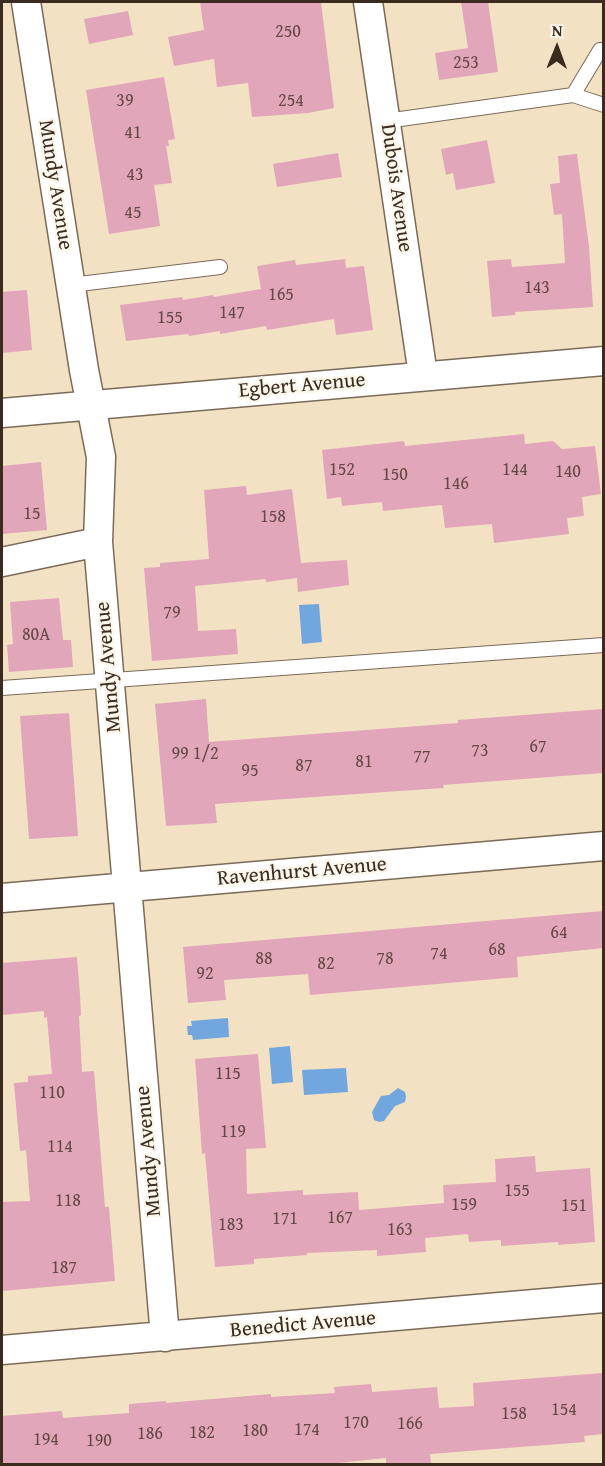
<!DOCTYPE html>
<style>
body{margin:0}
#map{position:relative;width:605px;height:1466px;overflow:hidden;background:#f2e1c3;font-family:"Gentium Book Plus",serif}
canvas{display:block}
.frame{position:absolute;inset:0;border:3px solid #3b2a1e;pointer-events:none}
.north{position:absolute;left:527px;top:18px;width:60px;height:60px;-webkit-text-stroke:4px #fbf7ec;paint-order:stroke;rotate:1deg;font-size:16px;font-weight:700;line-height:24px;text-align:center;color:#3b2a1e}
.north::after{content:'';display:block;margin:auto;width:21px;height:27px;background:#3b2a1e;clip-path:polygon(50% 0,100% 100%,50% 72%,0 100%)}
</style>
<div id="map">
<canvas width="605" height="1466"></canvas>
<div class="frame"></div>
<div class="north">N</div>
</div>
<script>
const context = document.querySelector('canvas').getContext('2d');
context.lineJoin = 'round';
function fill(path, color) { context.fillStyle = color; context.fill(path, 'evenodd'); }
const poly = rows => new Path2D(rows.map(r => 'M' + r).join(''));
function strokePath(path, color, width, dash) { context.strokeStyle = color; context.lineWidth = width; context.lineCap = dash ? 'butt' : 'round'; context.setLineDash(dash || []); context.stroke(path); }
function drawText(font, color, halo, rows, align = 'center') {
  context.font = font + ' "Gentium Book Plus",serif'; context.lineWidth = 5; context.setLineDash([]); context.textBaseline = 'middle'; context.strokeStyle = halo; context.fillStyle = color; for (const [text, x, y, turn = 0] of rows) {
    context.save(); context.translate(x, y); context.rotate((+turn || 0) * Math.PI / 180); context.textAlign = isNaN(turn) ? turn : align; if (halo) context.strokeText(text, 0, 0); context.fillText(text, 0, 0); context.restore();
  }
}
const water = poly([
 [319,604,322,642,302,644,299,605],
 [228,1018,229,1037,193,1040,192,1035,188,1035,187,1026,192,1026,191,1021],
 [290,1046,293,1082,272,1084,269,1048],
 [346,1068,348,1092,304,1095,302,1070],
 [398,1088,405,1092,406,1097,405,1102,395,1106,384,1121,379,1122,374,1120,372,1112,381,1096,389,1095]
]);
const building = poly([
 [200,2,321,2,334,108,308,113,252,117,248,83,217,87,214,59,174,66,168,37,204,30],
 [461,2,488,2,498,72,439,80,435,53,468,48],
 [128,11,133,35,89,44,84,19],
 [164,77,175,139,168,140,169,146,166,146,172,183,154,185,160,226,109,234,86,90],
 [487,140,495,183,456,190,453,173,446,175,441,149],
 [338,153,342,177,277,187,273,164],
 [577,154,589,247,593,307,515,312,515,315,492,317,487,261,511,259,512,267,565,263,562,214,554,215,550,184,560,183,558,156],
 [345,259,346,268,364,266,373,330,336,335,334,319,267,330,266,326,220,334,220,331,189,336,188,334,126,341,120,305,182,297,183,300,213,295,214,297,261,289,257,266,295,260,296,265],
 [27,290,32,350,2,353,2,292],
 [524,434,525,444,553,441,562,449,595,446,601,494,582,497,584,516,567,518,569,534,494,543,492,524,445,528,442,505,383,511,382,502,342,506,341,497,327,499,322,450,404,441,405,446],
 [41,462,47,530,2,534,2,466],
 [246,486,247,495,292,489,301,563,347,560,349,585,298,592,297,578,266,582,266,579,195,586,198,631,236,629,238,654,152,661,144,568,160,567,160,563,209,559,204,490],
 [59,598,63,640,71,640,73,667,9,672,7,645,13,644,10,602],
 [206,699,209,742,458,723,458,720,603,709,603,773,443,785,444,788,385,792,215,804,217,823,166,826,155,704],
 [69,713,78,836,29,839,20,716],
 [603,911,603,948,517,957,518,977,310,995,308,974,224,980,226,1000,188,1003,183,947],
 [77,957,80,995,81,1015,79,1016,82,1072,94,1071,105,1207,109,1207,115,1281,2,1291,2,1202,30,1201,26,1150,20,1151,14,1083,28,1082,28,1076,52,1074,47,1017,44,1018,44,1011,2,1015,2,963],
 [258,1054,266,1148,246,1149,247,1194,303,1190,303,1195,358,1192,359,1210,444,1203,443,1185,496,1182,495,1159,535,1156,536,1172,590,1168,595,1242,558,1245,558,1242,501,1246,501,1240,469,1242,468,1234,425,1238,426,1252,377,1256,377,1250,307,1253,307,1255,254,1259,254,1264,215,1267,205,1153,202,1154,195,1059],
 [603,1373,603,1434,584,1436,585,1442,430,1454,431,1464,386,1464,386,1458,328,1464,2,1464,2,1416,62,1411,63,1418,129,1413,129,1404,166,1401,166,1403,271,1394,271,1397,335,1393,334,1387,371,1384,372,1392,437,1387,439,1408,474,1406,473,1383]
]);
const service = poly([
 [573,95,600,50,604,50],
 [386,121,573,95,604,105],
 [71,285,220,267],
 [2,688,604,645]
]);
const minor = poly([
 [26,2,84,370,101,457,98,542,165,1337],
 [368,2,423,375],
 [2,413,604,361],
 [2,562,98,542],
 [2,898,604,846],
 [2,1350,604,1298]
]);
const numberNames = [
 ["250",288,32],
 ["253",466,63],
 ["39",125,101],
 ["254",291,101],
 ["41",133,133],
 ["43",135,175],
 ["45",133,213],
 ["143",537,288],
 ["165",281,295],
 ["147",232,313],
 ["155",170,318],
 ["152",342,470],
 ["144",515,470],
 ["140",568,472],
 ["150",395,475],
 ["146",456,484],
 ["15",32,514],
 ["158",273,517],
 ["79",172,613],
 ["80A",36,635],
 ["67",538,747],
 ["73",480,751],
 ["99 1/2",195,754],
 ["77",422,757],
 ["81",364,762],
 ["87",304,766],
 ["95",250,771],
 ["64",559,933],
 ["68",497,950],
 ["74",439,954],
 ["88",264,959],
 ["78",385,959],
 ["82",326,964],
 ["92",205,974],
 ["115",228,1074],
 ["110",52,1093],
 ["119",233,1132],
 ["114",60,1147],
 ["155",517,1191],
 ["118",68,1201],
 ["159",464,1205],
 ["151",574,1206],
 ["167",340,1218],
 ["171",285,1219],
 ["183",231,1225],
 ["163",400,1230],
 ["187",64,1268],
 ["154",564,1410],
 ["158",514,1414],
 ["170",356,1423],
 ["166",410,1424],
 ["174",307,1430],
 ["180",255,1431],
 ["182",202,1433],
 ["186",150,1434],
 ["194",46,1440],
 ["190",99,1441]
];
const streetNames = [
 ["Mundy Avenue",55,185,81],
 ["Dubois Avenue",396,188,82],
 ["Egbert Avenue",302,386,-5],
 ["Mundy Avenue",109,667,-95],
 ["Ravenhurst Avenue",302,872,-5],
 ["Mundy Avenue",149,1151,-95],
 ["Benedict Avenue",303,1325,-5]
];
fill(water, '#71a6de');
fill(building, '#e2a6ba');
strokePath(service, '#7b6a58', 16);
strokePath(minor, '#7b6a58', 31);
strokePath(service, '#fff', 14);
strokePath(minor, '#fff', 28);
drawText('18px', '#654945', null, numberNames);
drawText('21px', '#3b2a1e', '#fbf7ec', streetNames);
</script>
